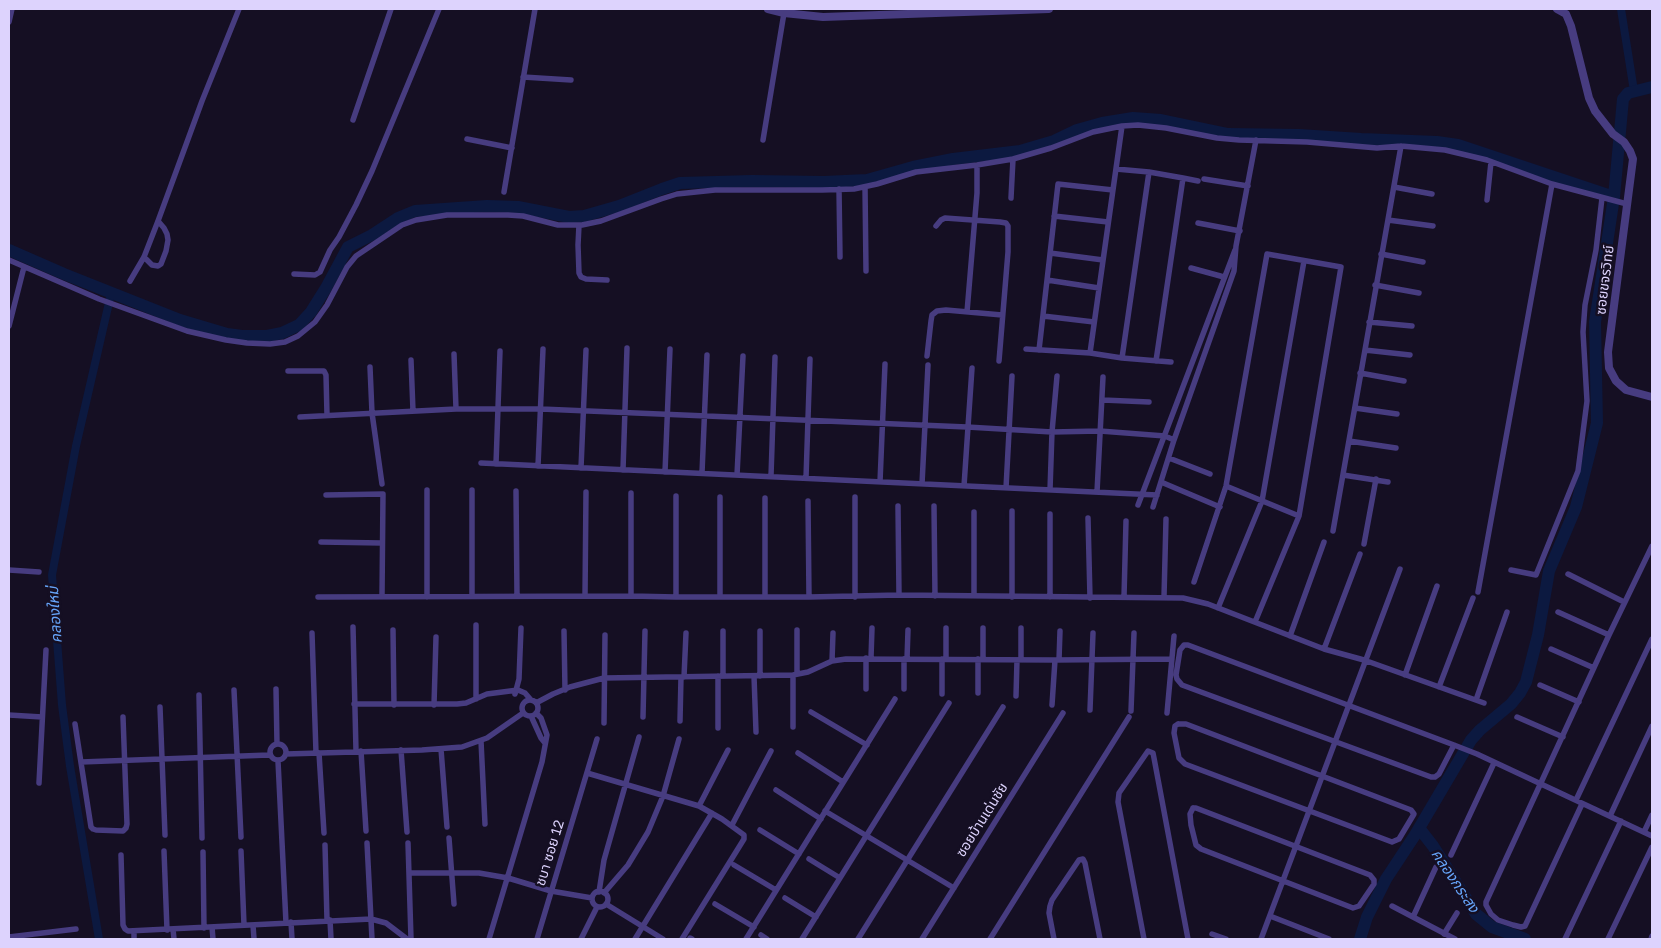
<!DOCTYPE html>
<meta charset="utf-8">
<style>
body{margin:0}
#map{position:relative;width:1661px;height:948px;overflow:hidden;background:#150f23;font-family:"Golos Text",sans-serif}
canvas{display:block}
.frame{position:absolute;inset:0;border:10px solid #ddd3fd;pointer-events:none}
</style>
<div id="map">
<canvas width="1661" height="948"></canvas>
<div class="frame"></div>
</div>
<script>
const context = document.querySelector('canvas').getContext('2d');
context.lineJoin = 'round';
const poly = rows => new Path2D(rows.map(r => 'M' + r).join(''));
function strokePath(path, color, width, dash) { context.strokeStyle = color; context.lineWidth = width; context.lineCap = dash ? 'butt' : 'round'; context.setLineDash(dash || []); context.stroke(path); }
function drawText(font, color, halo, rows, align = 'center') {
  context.font = font + ' "Golos Text","Noto Sans Thai",sans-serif'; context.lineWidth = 5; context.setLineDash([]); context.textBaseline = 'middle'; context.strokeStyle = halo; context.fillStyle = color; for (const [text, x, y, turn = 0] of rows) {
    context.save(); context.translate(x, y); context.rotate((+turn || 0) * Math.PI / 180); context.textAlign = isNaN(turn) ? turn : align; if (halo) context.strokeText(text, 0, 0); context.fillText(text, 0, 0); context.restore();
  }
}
const canal = poly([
 [1621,9,1634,91],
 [99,939,70,766,62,705,52,575,76,446,111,294]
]);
const river = poly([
 [9,250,64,274,180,320,227,334,242,336,267,336,282,333,299,325,311,312,326,288,348,247,372,235,398,218,415,211,487,206,518,207,569,217,584,216,619,206,662,189,680,183,752,181,824,182,867,180,913,167,953,159,1020,151,1054,141,1077,130,1102,123,1133,118,1161,120,1228,134,1299,135,1361,139,1437,142,1458,145,1614,197],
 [1419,828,1433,846,1476,914,1492,927,1525,939],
 [1360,939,1367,917,1386,879,1415,835,1471,740,1480,730,1511,704,1520,693,1526,682,1538,635,1549,571,1576,507,1597,423,1595,322,1614,197,1623,99,1628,93,1652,87]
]);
const minor = poly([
 [9,22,12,9],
 [523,77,571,80],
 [353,120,391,9],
 [1122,126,1090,353,1122,358,1171,362],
 [467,139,512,148],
 [763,140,784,13],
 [1116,169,1149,172,1183,178,1156,361],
 [1183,178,1198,181],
 [1204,179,1248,186],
 [865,187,866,271],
 [1394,187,1432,194],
 [839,189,840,257],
 [504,192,535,9],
 [1011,198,1013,159],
 [1487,200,1491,162],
 [1054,216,1108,222],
 [1388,220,1433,226],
 [1198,223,1240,231],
 [579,225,578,245,579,273,581,277,586,279,607,280],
 [936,226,941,220,945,218,1000,222,1006,223,1008,226,1008,252,999,361],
 [1050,253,1103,260],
 [1381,254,1423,262],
 [144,257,152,265,158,266,161,264,166,251,168,240,167,234,164,228,158,221],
 [9,260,99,299,187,331,226,340,247,343,270,344,285,342,298,336,315,322,327,305,347,267,356,256,402,225,416,220,447,215,508,215,523,216,558,225,582,225,601,221,661,199,677,194,715,190,822,190,854,189,877,184,916,172,977,165,1013,159,1051,148,1093,132,1122,126,1138,125,1166,128,1217,138,1239,140,1307,142,1377,148,1401,146,1445,150,1487,160,1552,184,1627,204],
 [1191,268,1224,277],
 [294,274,315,275,320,272,330,250,339,237,356,205,372,171,439,9],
 [1047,280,1099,288],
 [130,281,144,257,158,221,202,101,239,9],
 [1375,285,1419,293],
 [967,312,977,193,977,165],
 [1043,316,1094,322],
 [1369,322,1412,326],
 [9,326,24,267],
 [1026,349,1090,353],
 [1039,350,1058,184,1113,190],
 [1365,350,1410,355],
 [454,354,456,409],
 [927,356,931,321,932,315,937,311,946,310,1002,315],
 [1122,358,1149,172],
 [411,360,413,411],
 [370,367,372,413,382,484],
 [288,371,324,371,326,375,327,415],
 [1360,373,1404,381],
 [1103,400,1149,402],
 [1355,408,1397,414],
 [300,417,456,409,541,409,967,427,1052,432,1100,431,1165,436,1174,440],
 [1349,441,1396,448],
 [1169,458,1210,474],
 [481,463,1157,495],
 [496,464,500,351],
 [538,466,543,349],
 [581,468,586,350],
 [623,470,627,348],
 [665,472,670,349],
 [702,473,707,355],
 [737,475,743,356],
 [1343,475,1388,482],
 [771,476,775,357],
 [806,478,810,359],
 [880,482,885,364],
 [1161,482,1220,507],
 [922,484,928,365],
 [964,486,972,368],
 [1226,486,1299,516],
 [1006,488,1012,376],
 [472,490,472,596],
 [1050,490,1052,432,1057,376],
 [516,491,517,596],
 [1097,492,1103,377],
 [326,495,383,494,382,596],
 [720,497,720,597],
 [808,501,809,597],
 [1138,505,1235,250],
 [898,506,899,595],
 [934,506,935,596],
 [1153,507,1174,440,1234,271,1236,246,1256,140],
 [1012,511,1012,597],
 [974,512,974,596],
 [1088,518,1090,598],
 [1333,531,1401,146],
 [321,542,382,543],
 [1364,544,1376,479],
 [9,570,39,572],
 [1511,570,1536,575,1578,471,1587,401,1583,332,1585,305,1596,250,1602,198],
 [1568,574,1624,602],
 [1194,582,1226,486,1267,254,1341,267,1299,516,1255,622],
 [1478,592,1552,184],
 [585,596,586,492],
 [631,596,631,493],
 [318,597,631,596,676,597,809,597,899,595,1183,598,1208,604,1324,649,1364,660,1484,703],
 [427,597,427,490],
 [676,597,676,496],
 [765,597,765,498],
 [855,597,855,497],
 [1050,597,1050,514],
 [1124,597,1126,521],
 [1164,597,1166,519],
 [1218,608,1262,501,1304,261],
 [1558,612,1609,635],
 [353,627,356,751],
 [393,630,394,705],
 [797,630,797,674],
 [564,631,565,690],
 [760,631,760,676],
 [312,633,316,753],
 [1290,636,1324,542],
 [1324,649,1360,554],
 [1551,649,1594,668],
 [866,658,866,689],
 [871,658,872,628],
 [904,659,904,689],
 [907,659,908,630],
 [942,659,942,694],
 [946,659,946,628],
 [978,659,978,693],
 [983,659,983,628],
 [1021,660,1021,628],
 [1059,660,1060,631],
 [832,661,833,633],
 [793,675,793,727],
 [1405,675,1437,586],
 [723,676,723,631],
 [754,676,756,732],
 [684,677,686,633],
 [1540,685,1579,702],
 [1439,687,1473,598],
 [276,689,277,744],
 [234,690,241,837],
 [515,694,519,679,521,628],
 [199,695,202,838],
 [1016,696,1017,660],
 [476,699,476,625],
 '522 708a8 8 0 1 1 16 0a8 8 0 1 1-16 0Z',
 [1476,700,1507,612],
 [536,703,553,694,570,687,604,678,793,675,808,672,832,661,846,659,1055,660,1172,659],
 [354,704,457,704,466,703,487,694,518,690,525,693,531,700],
 [434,705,436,637],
 [1052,705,1055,660],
 [160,707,165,835],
 [1090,710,1093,633],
 [1131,711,1134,633],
 [811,712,867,745],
 [1167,713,1174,636],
 [9,715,42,717],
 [531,716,541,738,545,743],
 [643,717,645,631],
 [1517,717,1563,737],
 [680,721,681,677],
 [604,723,605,635],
 [75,724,91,827,93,829,96,830,123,831,126,828,127,824,123,717],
 [1178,724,1186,724,1411,810,1414,814,1399,839,1392,842,1185,764,1179,758,1174,733,1175,726,1178,724],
 [718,728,718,676],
 [481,741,485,824],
 '270 752a8 8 0 1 1 16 0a8 8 0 1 1-16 0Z',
 [1454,745,1439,774,1435,777,1431,777,1182,685,1177,679,1176,675,1180,650,1184,645,1188,645,1454,745,1477,754,1652,836],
 [441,749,447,827],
 [401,750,407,832],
 [361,751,366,831],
 [319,753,324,833],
 [798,753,843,782],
 [286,754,422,750,462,747,487,738,523,713],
 [278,761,286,923],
 [81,762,269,755],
 [587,773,699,806,722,819,744,835,744,839,682,939],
 [39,783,46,650],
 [776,790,821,819],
 [1576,800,1652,639],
 [1582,804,1525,926,1521,927,1513,925,1498,920,1491,914,1486,905,1486,902,1609,635,1652,546],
 [699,806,728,750],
 [1193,808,1196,808,1370,875,1374,880,1374,884,1359,906,1353,908,1201,849,1196,845,1191,825,1190,814,1193,808],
 [825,811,954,888],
 [1610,816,1652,726],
 [732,825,771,751],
 [760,830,799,854],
 [1644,832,1652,815],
 [449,838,454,904],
 [367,843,372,939],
 [408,843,411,939],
 [325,845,327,920],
 [164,851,167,930],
 [241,851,244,925],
 [203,852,204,928],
 [121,855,123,925,125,929,128,931,371,919,386,923,407,939],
 [1451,855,1494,763],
 [809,859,840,878],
 [734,865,776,890],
 [409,873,479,873,508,878,551,891,592,898],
 '592 899a8 8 0 1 1 16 0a8 8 0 1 1-16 0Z',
 [599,892,604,860,639,737],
 [604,893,628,865,648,832,663,796,679,739],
 [785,898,816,917],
 [606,904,663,939],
 [715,904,754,927],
 [1392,906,1455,939],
 [1270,916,1329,939],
 [1413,917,1436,867],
 [330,920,331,939],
 [291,922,292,939],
 [253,925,254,939],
 [212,927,213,939],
 [173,929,174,939],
 [134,931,134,939],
 [1212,934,1226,939],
 [1444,934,1457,913],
 [761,935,767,939],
 [9,937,76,929],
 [690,938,692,939],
 [489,939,542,762,547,735,541,718,536,713],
 [537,939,597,739],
 [581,939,597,907],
 [635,939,712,813],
 [746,939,895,699],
 [802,939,949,703],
 [858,939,1003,707],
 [922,939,1063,713],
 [990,939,1129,717],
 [1054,939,1049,913,1050,906,1052,900,1079,860,1083,859,1085,863,1100,939],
 [1144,939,1118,802,1119,793,1148,751,1153,753,1154,758,1188,939],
 [1261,939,1400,569],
 [1565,939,1621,821],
 [1608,939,1652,847],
 [1651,939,1652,936]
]);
const tertiary = poly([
 [768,9,784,13,823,17,1049,9],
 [1557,9,1566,14,1571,26,1589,98,1595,111,1613,134,1624,142,1630,151,1633,159,1608,352,1609,368,1616,381,1626,390,1652,397]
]);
const streetNames = [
 ["ซอยขจรวิทย์",1605,280,-83],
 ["ซอยบ้านเด่นชัย",982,820,-58],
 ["ชบา ซอย 12",550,853,-73]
];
const waterNames = [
 ["คลองใหม่",55,615,-94],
 ["คลองกระสง",1455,881,56]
];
strokePath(canal, '#0c1940', 8);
strokePath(river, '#0c1940', 12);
strokePath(minor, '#473c80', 5.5);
strokePath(tertiary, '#473c80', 8);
drawText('14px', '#ddd3fd', '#150f23', streetNames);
drawText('italic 15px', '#66a4f9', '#150f23', waterNames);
</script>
